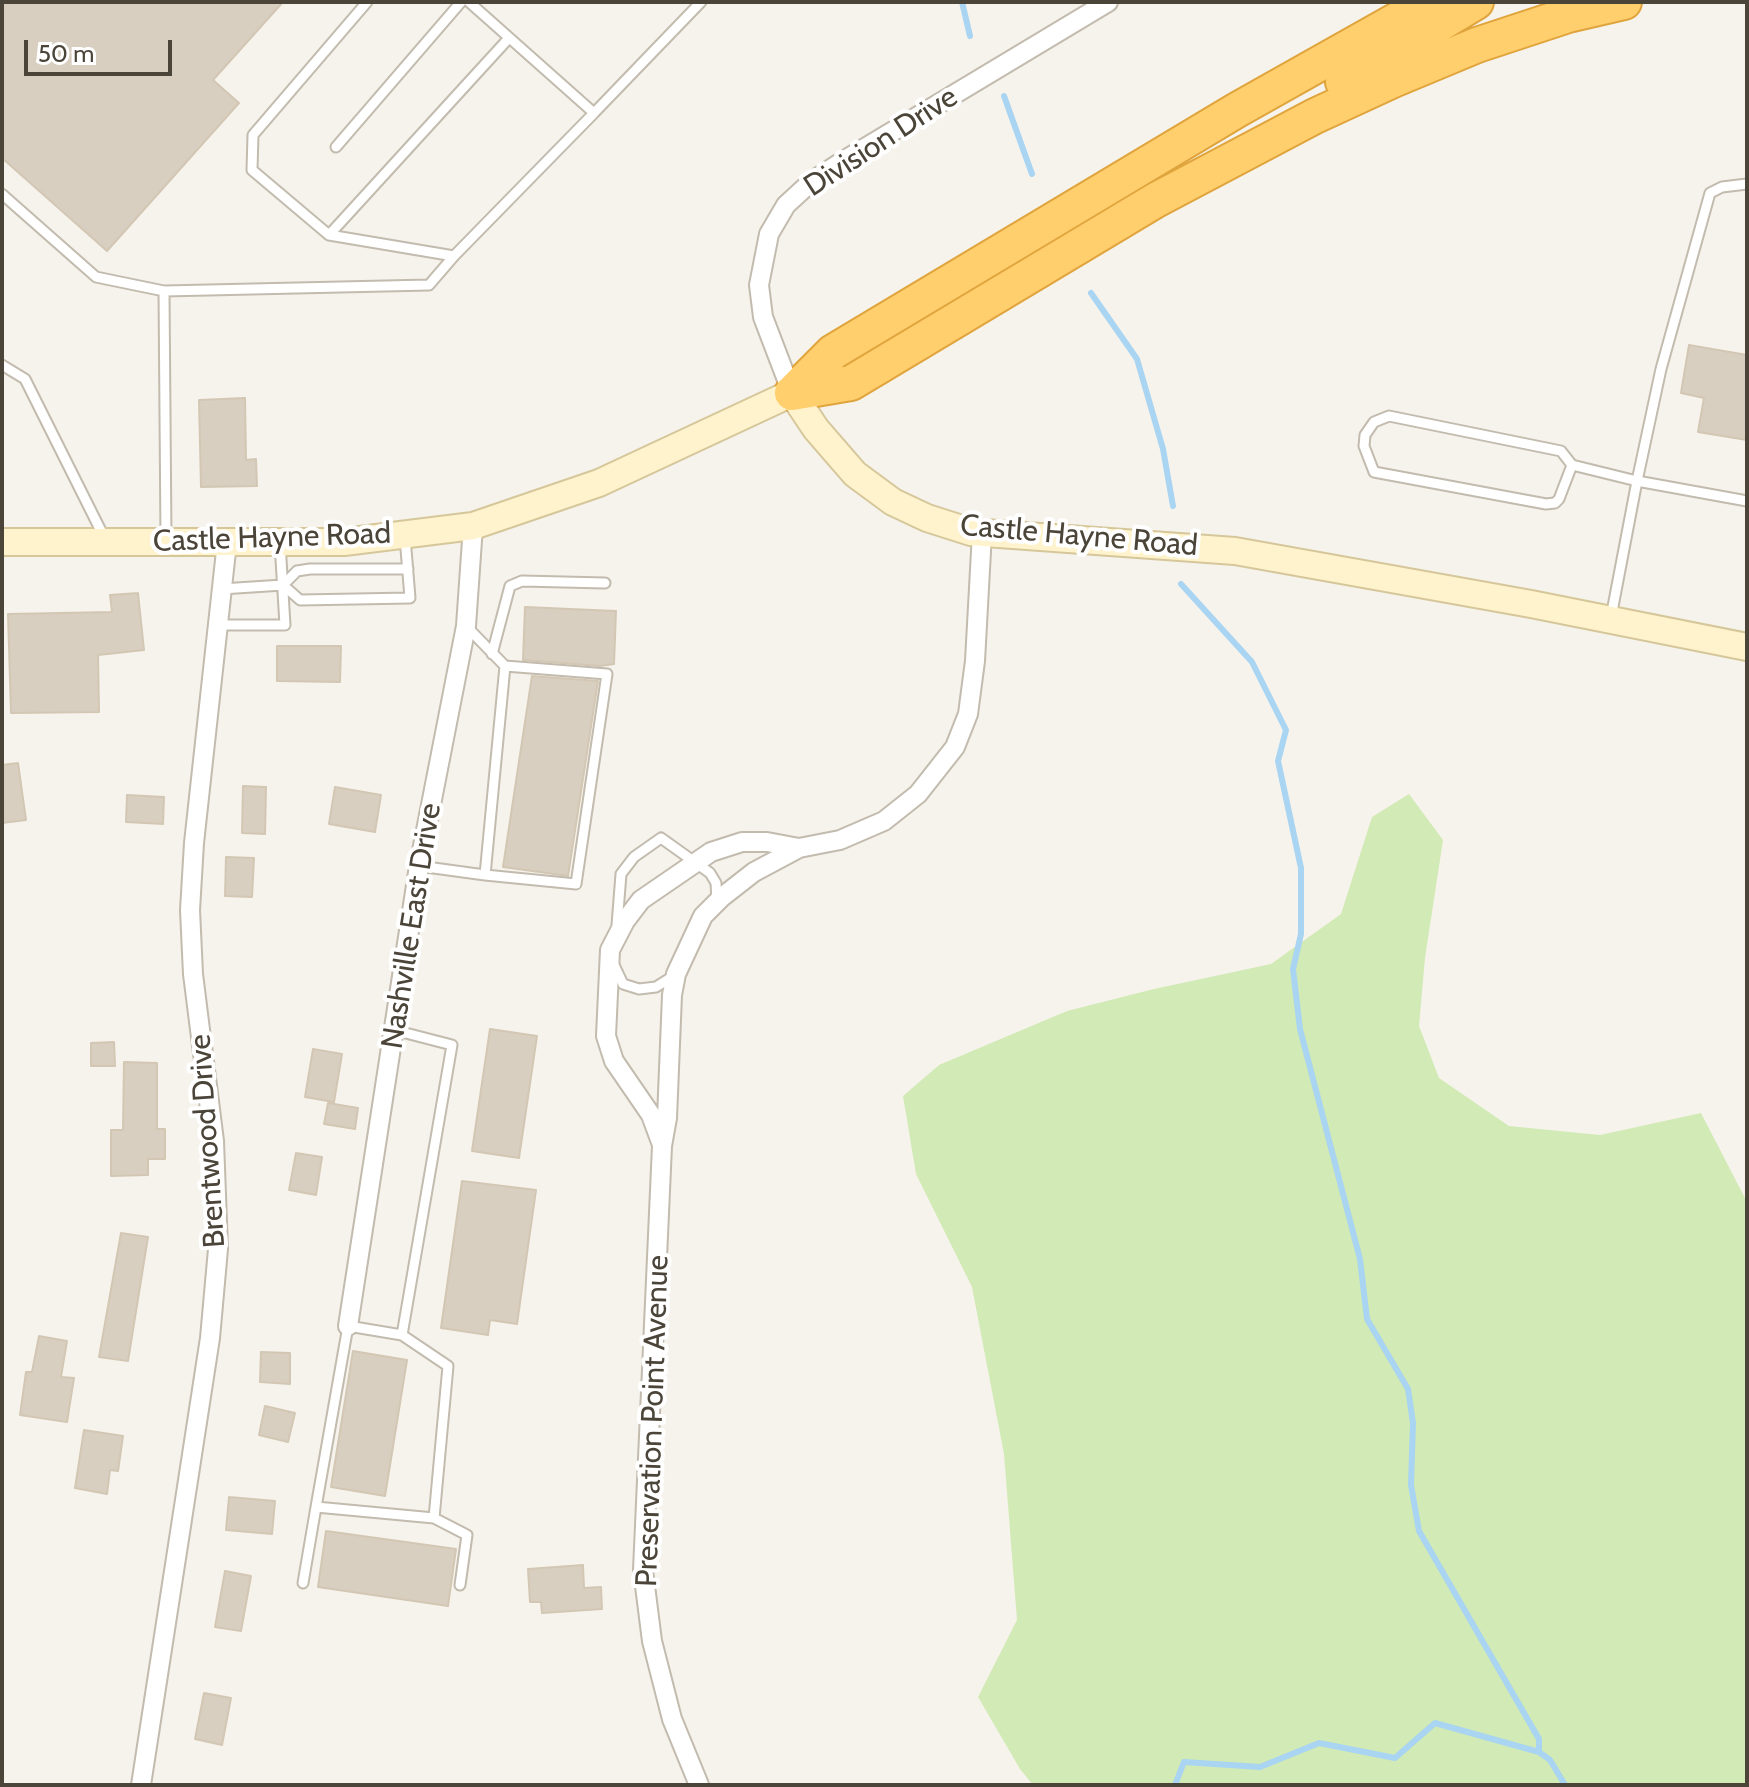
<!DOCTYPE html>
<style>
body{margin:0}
#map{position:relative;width:1749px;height:1787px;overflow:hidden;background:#f6f3ec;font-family:Cabin,sans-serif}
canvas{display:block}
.frame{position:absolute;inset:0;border:4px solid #4b4439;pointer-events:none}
.scale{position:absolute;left:24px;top:40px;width:148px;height:36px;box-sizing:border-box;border:4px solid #4b4439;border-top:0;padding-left:10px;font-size:24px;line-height:28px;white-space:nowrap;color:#4b4439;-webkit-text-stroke:6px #fff;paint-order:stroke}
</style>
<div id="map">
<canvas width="1749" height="1787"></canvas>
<div class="frame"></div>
<div class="scale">50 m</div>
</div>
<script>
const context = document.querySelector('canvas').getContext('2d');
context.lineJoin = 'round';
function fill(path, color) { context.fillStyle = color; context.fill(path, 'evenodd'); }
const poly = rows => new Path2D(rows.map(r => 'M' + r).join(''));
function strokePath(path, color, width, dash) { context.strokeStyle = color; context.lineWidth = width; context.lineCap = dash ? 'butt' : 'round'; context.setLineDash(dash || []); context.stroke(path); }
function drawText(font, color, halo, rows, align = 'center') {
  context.font = font + ' Cabin,sans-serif'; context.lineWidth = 8; context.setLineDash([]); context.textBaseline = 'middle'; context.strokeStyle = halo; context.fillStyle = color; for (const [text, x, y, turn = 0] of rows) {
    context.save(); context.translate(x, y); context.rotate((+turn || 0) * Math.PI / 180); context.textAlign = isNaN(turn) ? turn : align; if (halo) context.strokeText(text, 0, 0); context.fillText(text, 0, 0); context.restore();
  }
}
const green = poly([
 [1409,794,1443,840,1425,958,1419,1026,1439,1078,1509,1126,1600,1135,1701,1113,1747,1202,1747,1785,1033,1785,1020,1769,978,1697,1017,1620,1004,1454,972,1287,916,1174,903,1096,939,1065,1067,1011,1154,989,1271,964,1341,914,1372,817]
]);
const stream = poly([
 [962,2,970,36],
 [1004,96,1032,174],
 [1091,293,1137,359,1163,449,1173,506],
 [1181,584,1252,662,1286,730,1278,761,1301,868,1301,934,1293,969,1300,1029,1360,1259,1367,1319,1408,1389,1413,1423,1411,1485,1419,1531,1539,1739,1539,1752],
 [1175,1785,1184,1762,1260,1767,1319,1743,1395,1758,1435,1723,1539,1752,1550,1760,1565,1785]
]);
const building = poly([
 [2,2,283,2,213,80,239,103,107,251,2,158,2,2],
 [1689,345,1747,355,1747,440,1698,432,1704,398,1681,393,1689,345],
 [245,398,246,460,256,459,257,486,201,487,199,400,245,398],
 [138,593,144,650,98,655,99,712,11,713,8,614,112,612,110,595,138,593],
 [525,607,616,611,614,664,600,666,523,660,525,607],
 [277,646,341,646,340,682,277,681,277,646],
 [532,676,598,681,568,876,503,867,532,676],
 [18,763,26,820,2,823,2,765,18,763],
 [243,786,266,787,265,834,242,833,243,786],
 [335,787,381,795,375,832,329,824,335,787],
 [127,795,164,797,163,824,126,822,127,795],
 [226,857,254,858,252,897,225,896,226,857],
 [490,1029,537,1036,519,1158,472,1151,490,1029],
 [114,1042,115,1066,91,1066,91,1043,114,1042],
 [313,1049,342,1054,334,1102,305,1097,313,1049],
 [124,1062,157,1063,157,1129,165,1129,165,1159,148,1159,148,1175,111,1176,111,1130,123,1130,124,1062],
 [328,1103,358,1108,355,1129,324,1124,328,1103],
 [296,1153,322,1157,316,1195,289,1190,296,1153],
 [462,1181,536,1190,517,1324,490,1320,488,1335,441,1328,462,1181],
 [121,1233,148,1237,128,1361,99,1357,121,1233],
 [39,1336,67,1341,61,1377,74,1378,67,1422,20,1415,26,1372,32,1372,39,1336],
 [353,1351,407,1360,385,1496,331,1487,353,1351],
 [261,1352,290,1353,290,1384,260,1382,261,1352],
 [265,1406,295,1413,288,1442,259,1435,265,1406],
 [84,1430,123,1436,118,1471,110,1470,107,1494,75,1488,84,1430],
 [229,1497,275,1501,272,1534,226,1530,229,1497],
 [326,1531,456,1549,448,1606,318,1587,326,1531],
 [583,1565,584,1588,601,1587,602,1609,542,1613,541,1602,530,1602,528,1569,583,1565],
 [225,1571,251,1576,241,1631,215,1627,225,1571],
 [204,1693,231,1698,222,1745,195,1739,204,1693]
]);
const lane = poly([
 [594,113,701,2],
 [336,147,461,2],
 [1747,184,1722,187,1710,193,1661,369,1637,481,1747,501],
 [2,194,96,277,164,291],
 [329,235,509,38],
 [454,256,594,113,469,2],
 [2,365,25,379,105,539],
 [1572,465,1559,499,1555,503,1546,504,1374,472,1364,446,1365,435,1374,422,1389,416,1561,451,1572,465,1637,481,1611,617],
 [166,539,164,291,429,285,454,256,329,235,252,170,253,135,367,2],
 [283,585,300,600,410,598,405,537],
 [221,589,283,585,297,571,310,569,408,569],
 [218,625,285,625,280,543],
 [492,654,510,586,522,581,605,583],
 [419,866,485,875,505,666,466,626],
 [485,875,576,884,607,674,505,666],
 [617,925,621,874,634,857,661,838,710,873,716,883,717,901],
 [614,965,623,984,639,989,656,987,675,975],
 [394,1030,452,1045,402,1335,448,1366,434,1518,316,1507,348,1326,402,1335],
 [434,1518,467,1535,460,1585],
 [303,1583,316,1507]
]);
const street = poly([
 [792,393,763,317,759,285,769,234,786,205,811,182,840,163,1108,2],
 [661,1142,651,1115,614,1061,606,1036,610,950,625,921,641,900,711,852,742,842,767,842,799,848],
 [348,1326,419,866,466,626,473,526],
 [141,1785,210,1338,218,1249,214,1141,193,974,190,910,194,843,227,542],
 [699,1785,672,1719,652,1641,643,1570,662,1146,667,1118,672,995,676,974,703,916,722,897,754,872,799,848,840,840,884,821,918,794,955,747,968,714,975,661,982,533]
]);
const secondary = poly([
 [2,542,344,542,473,526,599,483,792,393,816,429,855,474,893,502,927,518,971,532,1235,551,1531,604,1747,647]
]);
const highway = poly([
 [1343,82,1476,2],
 [792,393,851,383,1156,200,1315,116,1393,80,1477,45,1568,15,1624,2],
 [792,393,833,352,1237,110,1429,2]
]);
const streetNames = [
 ["Division Drive",881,142,-33],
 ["Castle Hayne Road",1079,536,5],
 ["Castle Hayne Road",272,538,-2],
 ["Nashville East Drive",412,926,-81],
 ["Brentwood Drive",208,1141,-94],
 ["Preservation Point Avenue",653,1421,-88]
];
fill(green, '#d2eab5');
strokePath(stream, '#a9d4f2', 6);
fill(building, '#d8cfc1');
strokePath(building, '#d3c7b4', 2);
strokePath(lane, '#c2bbae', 13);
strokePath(street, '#c2bbae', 22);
strokePath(secondary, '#d6c79b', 30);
strokePath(highway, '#e0a43c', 38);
strokePath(lane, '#fff', 9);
strokePath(street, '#fff', 18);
strokePath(secondary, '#fff3cd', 26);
strokePath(highway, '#ffcf6e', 34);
drawText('30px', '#4b4439', '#fff', streetNames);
</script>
